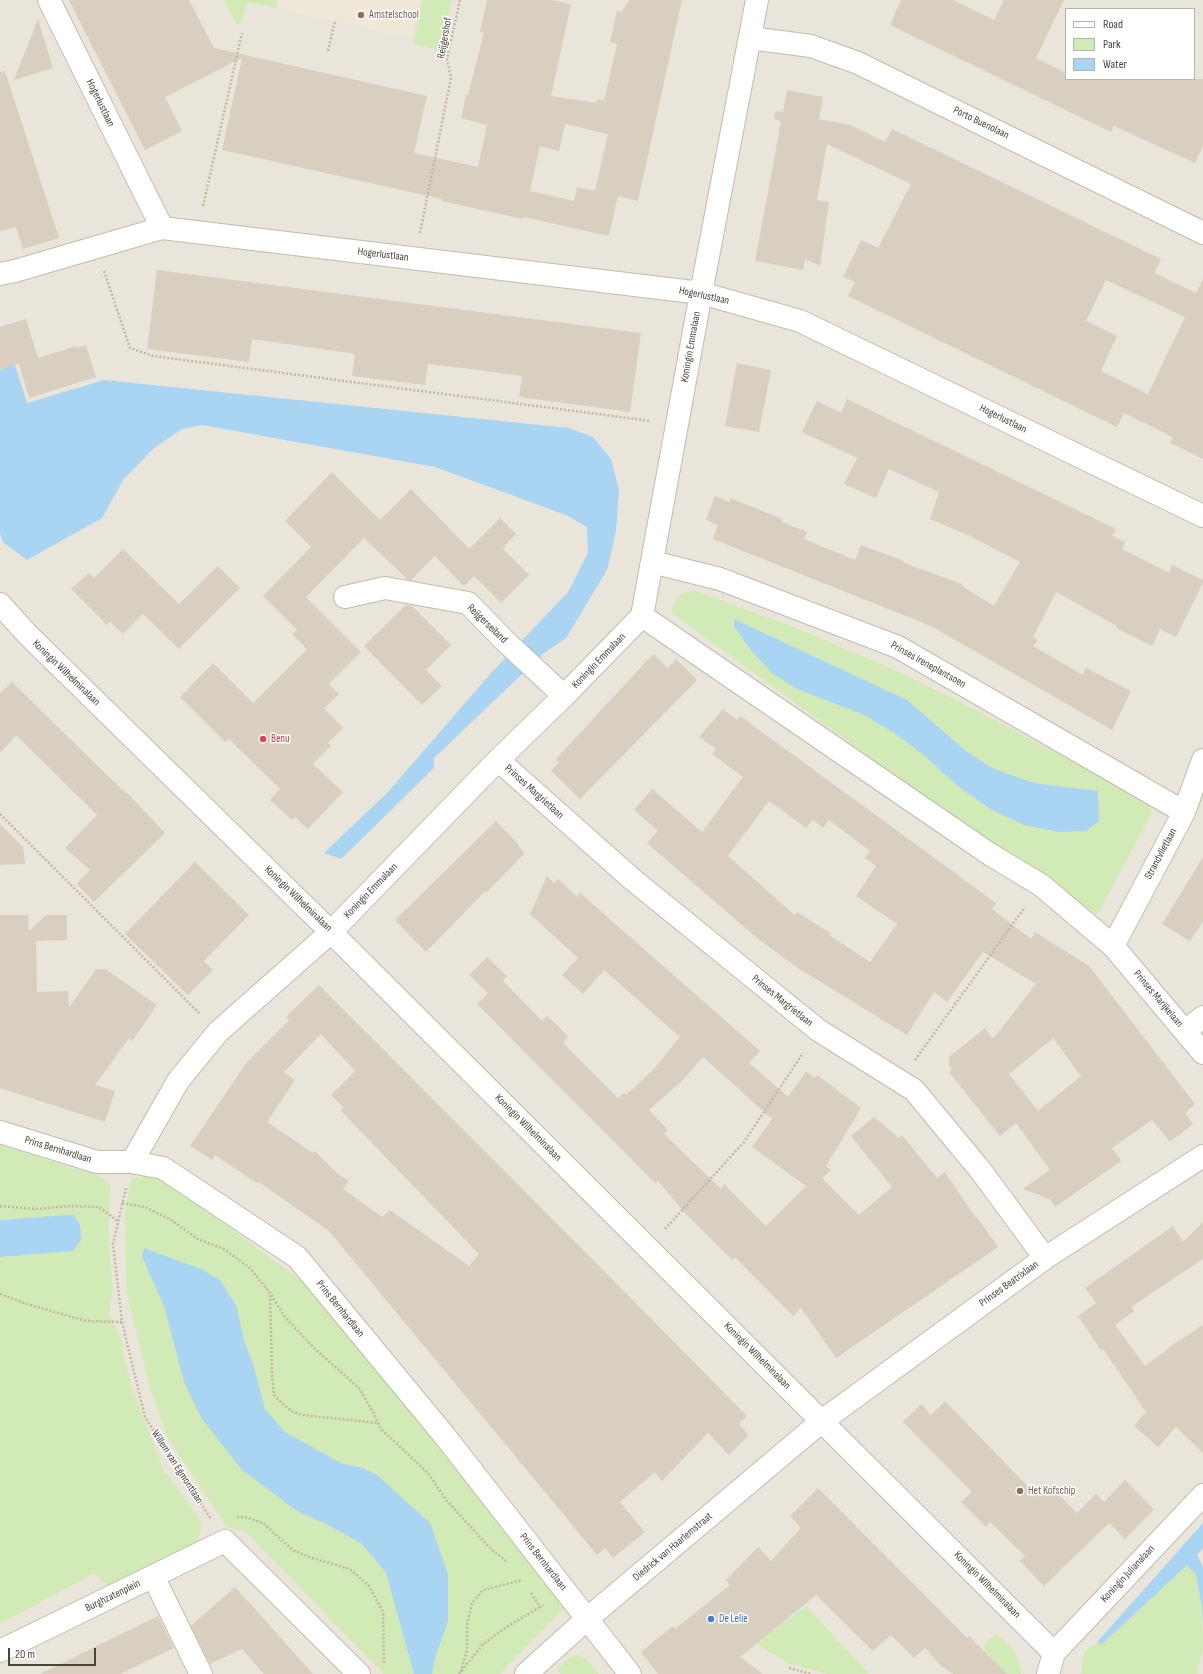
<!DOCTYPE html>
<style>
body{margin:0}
#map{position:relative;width:1203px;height:1674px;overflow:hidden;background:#f6f3ec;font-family:"Sofia Sans Condensed",sans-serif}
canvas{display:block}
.legend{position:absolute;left:1065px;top:8px;width:130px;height:72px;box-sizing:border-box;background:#fff;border:1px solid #b7b4b0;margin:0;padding:5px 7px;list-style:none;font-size:12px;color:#4b4439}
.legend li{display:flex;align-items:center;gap:8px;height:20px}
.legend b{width:20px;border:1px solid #b7b4b0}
.scale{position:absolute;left:8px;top:1648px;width:88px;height:18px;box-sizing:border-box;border:2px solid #4b4439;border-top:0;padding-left:5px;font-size:12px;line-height:14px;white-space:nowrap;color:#4b4439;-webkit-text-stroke:3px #fff;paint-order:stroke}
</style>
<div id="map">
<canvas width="1203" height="1674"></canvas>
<ul class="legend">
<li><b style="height:5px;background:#fff"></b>Road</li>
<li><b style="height:11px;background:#d2eab5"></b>Park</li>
<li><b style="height:11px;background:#a9d4f2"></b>Water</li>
</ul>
<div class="scale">20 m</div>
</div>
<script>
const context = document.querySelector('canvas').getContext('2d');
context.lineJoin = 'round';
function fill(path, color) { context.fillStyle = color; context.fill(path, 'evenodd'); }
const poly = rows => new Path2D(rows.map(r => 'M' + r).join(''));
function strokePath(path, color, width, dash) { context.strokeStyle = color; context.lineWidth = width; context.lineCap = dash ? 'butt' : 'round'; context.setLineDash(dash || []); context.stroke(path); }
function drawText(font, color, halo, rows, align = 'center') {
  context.font = font + ' "Sofia Sans Condensed",sans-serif'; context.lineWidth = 3; context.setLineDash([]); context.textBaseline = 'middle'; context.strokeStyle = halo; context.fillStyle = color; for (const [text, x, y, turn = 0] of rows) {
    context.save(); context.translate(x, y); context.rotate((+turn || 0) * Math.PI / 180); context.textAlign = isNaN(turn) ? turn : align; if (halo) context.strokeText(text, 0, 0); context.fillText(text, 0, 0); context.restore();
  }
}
const residential = poly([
 [0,0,1203,0,1203,1674,0,1674],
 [1066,9,1194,9,1194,79,1066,79]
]);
const education = poly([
 [277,0,420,0,411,38,276,8]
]);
const green = poly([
 [224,0,277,0,276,8,247,2,241,25,236,23],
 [423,0,452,0,440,50,413,44],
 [696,591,794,627,897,671,972,708,1150,803,1151,814,1097,915,900,779,672,613,675,600,683,592],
 [734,619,907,700,966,751,992,768,1034,783,1098,791,1099,821,1024,825,990,809,959,787,921,753,894,733,864,715,797,689],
 [0,1144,74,1169,94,1173,110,1184,108,1238,113,1286,109,1315,120,1337,131,1385,163,1469,202,1523,198,1541,154,1569,111,1590,94,1573,0,1624,0,1257,73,1251,66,1215,0,1220],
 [132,1177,161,1177,304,1283,355,1341,567,1605,500,1674,432,1674,435,1658,448,1621,363,1468,341,1463,285,1432,265,1409,254,1367,244,1340,142,1257,164,1306,184,1382,297,1511,328,1525,362,1544,386,1573,414,1674,384,1674,246,1532,227,1527,167,1436,151,1390,126,1291,125,1209],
 [1187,1565,1196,1575,1202,1607,1203,1649,1197,1674,1081,1674,1084,1653,1098,1641,1101,1645],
 [806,1606,869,1674,827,1674,788,1663,736,1631,755,1616,770,1633],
 [996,1634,1014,1650,1021,1670,1021,1674,1004,1674,998,1665,983,1646],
 [580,1655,588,1661,599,1674,561,1674,557,1669,571,1656]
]);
const water = poly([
 [14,362,27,403,104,380,569,428,593,437,611,459,619,490,616,531,607,570,566,638,544,653,434,758,434,768,341,859,324,853,387,793,493,671,568,592,588,553,587,527,566,515,435,467,202,425,182,429,154,448,123,480,102,518,27,560,3,542,0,533,0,366],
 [734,619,907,700,966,751,992,768,1034,783,1098,791,1099,821,1086,831,1059,832,1024,825,990,809,959,787,921,753,894,733,864,715,797,689,772,673,750,649,734,626],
 [66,1215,74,1215,80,1225,81,1240,73,1251,0,1257,0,1220],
 [144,1248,201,1269,220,1280,236,1305,244,1340,254,1367,265,1409,285,1432,341,1463,363,1468,377,1475,430,1523,448,1574,448,1621,435,1658,432,1674,414,1674,386,1573,362,1544,328,1525,297,1511,242,1470,202,1419,184,1382,164,1306,142,1257],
 [1203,1523,1203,1548,1197,1555,1203,1567,1203,1625,1202,1607,1196,1575,1187,1565,1101,1645,1098,1641]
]);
const building = poly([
 [69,0,189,0,214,48,427,96,414,153,478,167,487,125,461,118,466,94,468,95,484,33,480,32,487,0,552,0,571,4,551,96,597,103,597,99,604,101,617,44,610,42,617,11,622,12,629,0,682,0,638,201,618,196,609,236,524,217,523,219,442,201,442,199,222,150,242,58,165,97,182,131,145,150],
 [565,124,608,134,595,191,577,187,574,201,530,191,540,146,559,151],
 [901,0,953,0,994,20,1004,0,1064,0,1036,58,1066,73,1066,79,1203,79,1203,146,1195,163,1114,126,1111,132,890,25],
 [38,19,53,68,14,80],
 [5,71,59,238,23,249,16,227,0,231,0,72],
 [787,90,823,97,819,119,850,125,885,142,892,129,1161,259,1154,273,1196,293,1203,279,1203,459,1170,443,1173,437,1124,413,1117,427,848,296,855,282,843,277,861,240,878,248,911,184,827,144,817,200,829,202,820,266,805,259,803,270,755,261,781,122,774,118,776,111,783,112],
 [1106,280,1185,317,1148,394,1101,371,1117,336,1086,321],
 [157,270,641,333,630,412,519,397,522,376,479,370,428,364,425,385,352,376,355,354,252,339,249,362,147,349],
 [26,319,38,358,76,346,76,348,86,345,96,377,29,398,19,364,28,361,0,370,0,327],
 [737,363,771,370,759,432,725,426],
 [847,399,1116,529,1112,536,1125,542,1122,549,1169,573,1172,565,1203,580,1203,583,1176,637,1160,629,1152,646,1116,628,1117,626,1056,592,1033,637,1038,640,1033,646,1083,675,1086,668,1131,691,1112,730,931,626,713,539,718,525,706,520,715,496,730,502,730,498,782,519,782,522,807,532,804,539,855,560,861,545,904,561,904,563,962,584,962,586,994,606,1020,562,970,536,930,519,939,492,889,469,876,498,844,484,857,458,802,432,817,401,841,413],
 [332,472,380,520,411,489,469,549,500,518,516,534,505,545,506,546,503,549,529,575,501,603,474,576,464,586,435,556,411,580,407,579,364,538,306,597,361,652,329,684,339,694,324,708,343,728,328,743,331,746,313,764,343,792,308,829,295,817,292,820,270,800,280,789,229,739,225,742,180,697,213,663,253,703,307,649,292,634,297,630,263,596,311,547,285,521],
 [123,549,179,604,218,566,240,588,179,649,143,614,123,634,110,622,107,625,71,589,89,573,94,578],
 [406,605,412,606,451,645,426,670,442,686,422,705,364,646],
 [653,654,668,668,676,659,697,680,580,799,551,771,559,762,556,759],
 [12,682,112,780,131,797,165,833,94,902,77,884,90,870,65,848,97,815,16,735,0,753,0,693],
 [723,709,737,720,740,716,996,903,992,909,1031,939,1035,932,1089,966,1195,1104,1185,1113,1193,1124,1170,1142,1152,1120,1112,1148,1121,1161,1055,1207,1050,1199,1023,1189,1050,1170,1016,1123,1000,1136,949,1072,952,1069,949,1065,949,1057,985,1028,993,1039,1036,984,983,952,947,1002,934,992,907,1035,798,968,757,938,647,843,658,831,634,810,652,789,702,832,743,777,712,754,716,749,699,737],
 [769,801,806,828,813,820,823,828,829,820,870,851,865,858,876,866,856,896,897,924,870,962,829,935,830,933,797,912,795,915,728,856],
 [1053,1038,1081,1076,1038,1111,1009,1074],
 [496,821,519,845,518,846,525,853,486,893,485,891,426,952,395,920],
 [0,824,23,847,25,864,0,865],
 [1203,857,1203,921,1190,941,1162,924],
 [195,862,249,915,204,961,213,970,188,995,125,934],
 [547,876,554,883,558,879,577,897,580,893,760,1051,749,1063,788,1097,806,1072,815,1078,817,1075,861,1108,826,1166,831,1170,822,1178,859,1215,892,1187,851,1136,874,1117,899,1138,902,1135,937,1178,945,1172,976,1218,977,1217,998,1247,836,1358,801,1308,793,1316,735,1257,732,1260,685,1213,658,1181,656,1184,477,1004,488,993,469,975,487,957,507,976,503,981,542,1021,547,1016,558,1026,568,1037,563,1043,618,1098,624,1093,626,1095,654,1069,680,1037,604,970,583,994,562,975,578,958,530,914],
 [703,1057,772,1119,752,1147,806,1186,766,1226,724,1184,721,1189,664,1134,668,1130,649,1110,683,1080],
 [0,915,28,915,29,931,46,915,67,915,67,940,36,941,37,992,68,991,69,1008,96,969,105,969,157,1005,132,1041,129,1038,95,1085,115,1091,105,1122,0,1088],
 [319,985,611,1278,747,1416,739,1424,749,1435,729,1455,708,1433,662,1481,655,1472,620,1502,645,1532,613,1558,605,1548,597,1555,329,1231,259,1182,258,1184,215,1155,212,1160,190,1146,247,1062,289,1020,286,1017],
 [321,1034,355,1071,331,1095,343,1107,341,1111,479,1254,469,1266,390,1210,382,1217,343,1189,349,1181,338,1174,315,1151,313,1153,267,1122,295,1080,284,1072],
 [1203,1222,1203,1259,1131,1307,1134,1311,1115,1325,1145,1366,1174,1344,1203,1325,1203,1453,1176,1427,1158,1447,1134,1426,1146,1412,1103,1349,1101,1350,1078,1316,1096,1303,1085,1288,1173,1226,1183,1242],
 [945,1401,1038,1497,1050,1486,1077,1513,1096,1494,1104,1502,1125,1480,1154,1509,1125,1539,1109,1523,1044,1586,1020,1561,1025,1556,990,1522,986,1527,961,1502,972,1492,903,1422,921,1404,931,1415],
 [818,1488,967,1638,969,1636,1007,1674,953,1674,942,1667,925,1648,914,1658,891,1635,873,1651,816,1595,740,1657,763,1674,658,1674,641,1652,673,1626,675,1629,730,1585,726,1580,758,1547,771,1561,801,1528,790,1516],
 [235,1587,254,1608,313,1674,264,1674,242,1649,210,1664,191,1626],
 [158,1616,174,1648,120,1674,40,1674]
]);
const path = poly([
 [328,51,335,21],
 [203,206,242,33],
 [420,233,451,78,447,59,460,0],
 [104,271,130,348,153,356,651,421],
 [0,814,199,1013],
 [915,1060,1025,907],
 [126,1188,113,1244,122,1322,145,1417,211,1519],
 [122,1203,145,1207,171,1220,198,1239,224,1249,250,1268,270,1293,284,1316,314,1348,359,1388,374,1414,381,1429,427,1472,447,1501,491,1549,506,1561],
 [0,1206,36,1209,70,1206,99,1207,118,1221],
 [665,1229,744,1142,803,1053],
 [0,1294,24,1303,86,1321,122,1322],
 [270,1295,272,1374,274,1395,281,1402,291,1411,302,1415,378,1423],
 [237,1517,245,1517,263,1523,294,1551,312,1558,350,1569,369,1586,383,1612,384,1663],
 [531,1593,540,1607,544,1605],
 [789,1668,811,1674],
 [461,1672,467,1650,467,1625,472,1603,483,1590,522,1580],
 [459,1674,483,1644,508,1626,540,1607]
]);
const minor = poly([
 [49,0,162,228],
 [750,38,811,46,858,63,1203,233],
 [0,274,15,271,162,228,701,293,800,321,1203,516],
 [652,562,720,579,898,647,1184,812],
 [345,597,385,588,468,603,505,641,564,696],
 [0,604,28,635,331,932,1054,1653],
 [642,616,991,855,1041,885,1113,946,1203,1053],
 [498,760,632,879,818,1030,914,1090,981,1171,1045,1258],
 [1113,946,1184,812,1203,760],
 [1185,1031,1203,1017],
 [0,1132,97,1162,132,1162,163,1168,297,1257,444,1435,630,1674],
 [132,1162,178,1081,218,1032,331,932,498,760,564,696,642,616,701,293,757,0],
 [153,1576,201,1674],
 [0,1651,225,1541,359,1674],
 [526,1674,587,1619,822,1421,1045,1258,1203,1156],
 [1048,1674,1054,1653,1203,1495]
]);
const markers = [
 [361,15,4,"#8d6e63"],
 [263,739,4,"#e0444e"],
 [1020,1491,4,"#8d6e63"],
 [711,1619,4,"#3f7fe0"]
];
const educationNames = [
 ["Amstelschool",369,15],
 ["Het Kofschip",1028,1491]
];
const streetNames = [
 ["Reijgershof",445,38,-80],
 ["Hogerlustlaan",100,103,64],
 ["Porto Buenolaan",981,123,26],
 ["Hogerlustlaan",383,255,7],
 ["Hogerlustlaan",704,296,12],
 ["Koningin Emmalaan",691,347,-80],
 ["Hogerlustlaan",1003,419,26],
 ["Reijgerseiland",487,624,44],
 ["Koningin Emmalaan",599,661,-46],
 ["Prinses Ireneplantsoen",928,665,29],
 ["Koningin Wilhelminalaan",66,673,44],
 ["Prinses Margrietlaan",534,792,42],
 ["Strandvlietlaan",1161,854,-62],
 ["Koningin Emmalaan",371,891,-46],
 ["Koningin Wilhelminalaan",298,899,44],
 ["Prinses Marijkelaan",1158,999,50],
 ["Prinses Margrietlaan",782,1001,39],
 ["Koningin Wilhelminalaan",528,1128,45],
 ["Prins Bernhardlaan",58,1150,17],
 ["Prinses Beatrixlaan",1009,1284,-36],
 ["Prins Bernhardlaan",340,1309,51],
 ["Koningin Wilhelminalaan",757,1356,45],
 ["Willem van Egmontlaan",177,1467,57],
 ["Diedrick van Haarlemstraat",673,1547,-40],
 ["Prins Bernhardlaan",543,1562,52],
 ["Koningin Julianalaan",1128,1574,-47],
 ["Koningin Wilhelminalaan",987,1585,45],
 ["Burghzatenplein",113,1596,-26]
];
const healthNames = [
 ["Benu",271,739]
];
const shopNames = [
 ["De Lelie",719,1619]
];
fill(residential, '#eae5da');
fill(education, '#efe8d6');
fill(green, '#d2eab5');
fill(water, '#a9d4f2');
fill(building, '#d8cfc1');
strokePath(minor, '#c2bbae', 24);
strokePath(path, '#c4b79f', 2.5, [2, 2]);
strokePath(minor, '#fff', 22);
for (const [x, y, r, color] of markers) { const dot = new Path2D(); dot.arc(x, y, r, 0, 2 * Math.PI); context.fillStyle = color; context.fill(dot); strokePath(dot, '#fff', 1.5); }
drawText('11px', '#785e54', '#fff', educationNames, 'left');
drawText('11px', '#4b4439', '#fff', streetNames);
drawText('11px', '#be3a42', '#fff', healthNames, 'left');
drawText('11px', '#366cbe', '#fff', shopNames, 'left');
</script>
